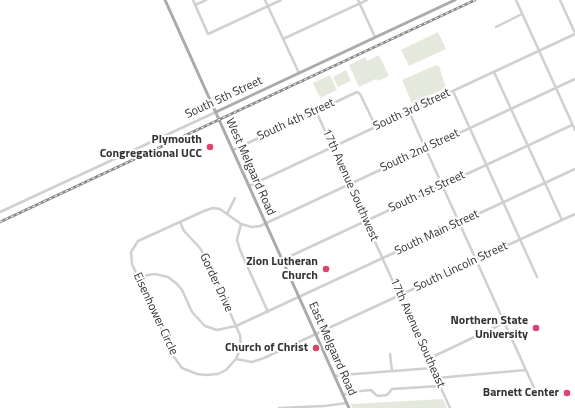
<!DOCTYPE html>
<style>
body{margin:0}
canvas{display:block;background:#fff}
</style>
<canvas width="575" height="408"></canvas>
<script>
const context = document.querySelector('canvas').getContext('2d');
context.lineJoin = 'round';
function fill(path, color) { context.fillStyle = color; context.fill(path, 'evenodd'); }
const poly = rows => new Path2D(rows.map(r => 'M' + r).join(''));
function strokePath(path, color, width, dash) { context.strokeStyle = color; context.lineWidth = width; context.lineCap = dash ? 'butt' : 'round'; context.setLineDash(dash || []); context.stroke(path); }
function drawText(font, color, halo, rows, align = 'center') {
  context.font = font + ' "Titillium Web",sans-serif'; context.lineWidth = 4; context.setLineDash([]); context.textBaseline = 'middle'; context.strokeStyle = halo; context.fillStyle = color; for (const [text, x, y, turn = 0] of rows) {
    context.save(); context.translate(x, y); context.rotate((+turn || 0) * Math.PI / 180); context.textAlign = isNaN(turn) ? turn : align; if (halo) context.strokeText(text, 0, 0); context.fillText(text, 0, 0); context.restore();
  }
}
const green = poly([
 [438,32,446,49,409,66,401,50],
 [379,55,389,76,378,81,376,79,359,87,349,65,365,57,367,61],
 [436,65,439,66,446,88,412,103,402,80],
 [346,70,351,81,338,87,333,77],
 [330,75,337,90,320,98,313,83],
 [443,399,447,408,352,408,351,404]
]);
const minor = poly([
 [193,0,208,34,281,0],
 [265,0,299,73],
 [358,0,375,37],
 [516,0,575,130],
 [560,0,575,33],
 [195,5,206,0],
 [496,27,522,14],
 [283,39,367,0],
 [494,72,562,220],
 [575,79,260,226,252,227,241,224,220,209,213,208,204,211,138,241,131,252,132,264,174,357,182,368,197,374,206,375,218,374,226,370,236,359,241,347,240,335,236,326,575,169],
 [453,91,537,277],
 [316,111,450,408],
 [409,112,535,390],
 [233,150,357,92,360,94,376,127],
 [249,186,575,34],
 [0,212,216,112],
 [227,214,235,198],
 [241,224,237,240,240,250,268,312],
 [282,260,572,125],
 [138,279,148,275,155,274,168,277,177,284,182,290,192,312,205,326,217,330,236,326,206,259,200,248,184,231,180,222],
 [390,354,392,371],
 [236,359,252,362,264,358,575,214],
 [428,359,504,323],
 [335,376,342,375,432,368],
 [437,378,526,370],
 [343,395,351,392,371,390,376,395,379,396,387,395,392,389,440,386],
 [279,408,324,406,347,403]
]);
const major = poly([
 [165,0,349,408],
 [216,112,455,0]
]);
const rail = poly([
 [0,222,475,0]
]);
const markers = [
 [210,147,4,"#dc436f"],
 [326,269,4,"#dc436f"],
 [536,328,4,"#dc436f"],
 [316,348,4,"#dc436f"],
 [567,393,4,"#dc436f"]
];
const streetNames = [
 ["South 5th Street",224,98,-25],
 ["South 3rd Street",412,110,-25],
 ["South 4th Street",296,120,-25],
 ["South 2nd Street",420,151,-25],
 ["West Melgaard Road",250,167,66],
 ["17th Avenue Southwest",350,185,66],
 ["South 1st Street",427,192,-25],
 ["South Main Street",437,233,-25],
 ["South Lincoln Street",461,267,-25],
 ["Gorder Drive",216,283,65],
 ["Eisenhower Circle",155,314,65],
 ["17th Avenue Southeast",417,333,66],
 ["East Melgaard Road",332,349,66]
];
const poiNames = [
 ["Plymouth",202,140],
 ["Congregational UCC",202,154],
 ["Zion Lutheran",318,262],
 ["Church",318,276],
 ["Northern State",528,321],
 ["University",528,335],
 ["Church of Christ",308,348],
 ["Barnett Center",559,393]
];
fill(green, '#e5e9dd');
strokePath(minor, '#d0d0d0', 2.5);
strokePath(major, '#ababab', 3);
strokePath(rail, '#888', 2.5);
strokePath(rail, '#fff', 1, [3]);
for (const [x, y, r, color] of markers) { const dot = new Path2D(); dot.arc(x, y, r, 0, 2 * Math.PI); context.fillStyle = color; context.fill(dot); strokePath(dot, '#fff', 1.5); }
drawText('12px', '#333', '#fff', streetNames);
drawText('bold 12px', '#333', '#fff', poiNames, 'right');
</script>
